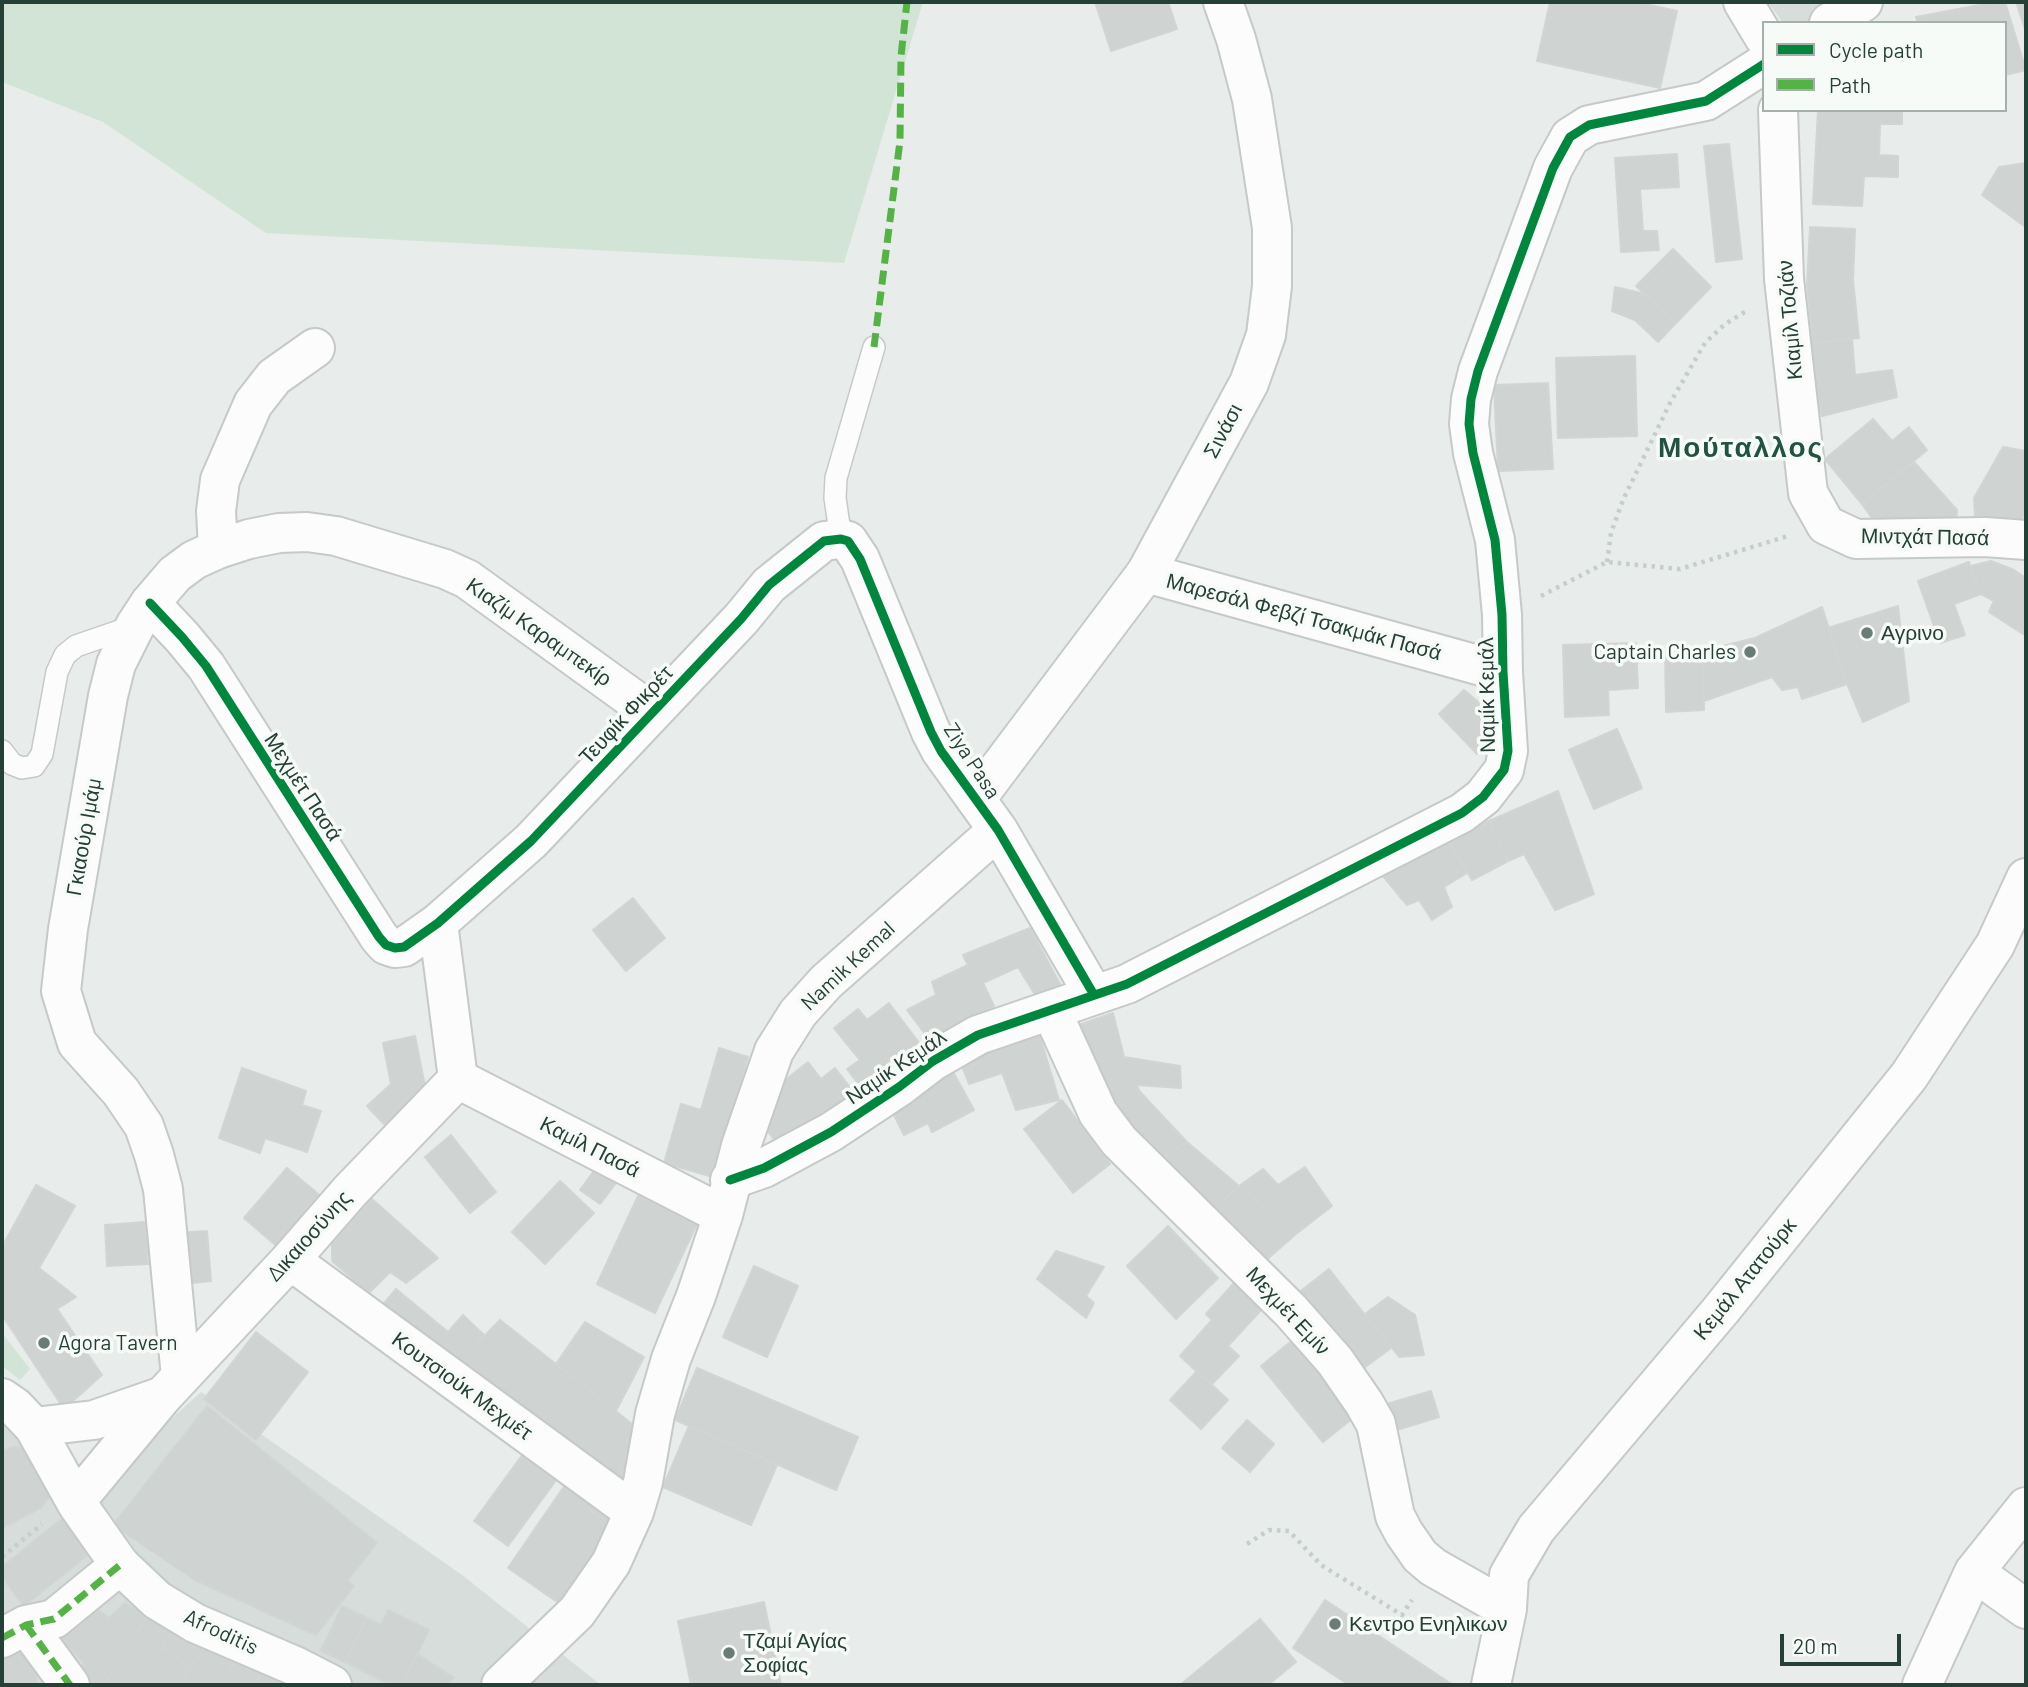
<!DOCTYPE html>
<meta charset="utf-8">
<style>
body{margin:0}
#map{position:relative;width:2028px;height:1687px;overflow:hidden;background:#e8ecea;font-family:Barlow,sans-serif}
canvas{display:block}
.frame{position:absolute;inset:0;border:4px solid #254037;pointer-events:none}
.legend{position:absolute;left:1762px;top:21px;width:245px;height:91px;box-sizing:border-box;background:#f7fbf8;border:2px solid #a3b0ab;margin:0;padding:9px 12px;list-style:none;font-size:21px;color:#254037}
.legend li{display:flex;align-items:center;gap:14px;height:35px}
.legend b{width:35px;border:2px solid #a3b0ab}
.scale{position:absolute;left:1780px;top:1634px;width:121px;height:32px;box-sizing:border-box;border:4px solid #254037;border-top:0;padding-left:9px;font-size:21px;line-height:24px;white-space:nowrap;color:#254037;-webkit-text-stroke:5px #f7fbf8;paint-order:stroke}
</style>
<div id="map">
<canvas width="2028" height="1687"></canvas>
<div class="frame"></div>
<ul class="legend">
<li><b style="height:9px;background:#00873e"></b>Cycle path</li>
<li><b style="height:9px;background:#55b346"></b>Path</li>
</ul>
<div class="scale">20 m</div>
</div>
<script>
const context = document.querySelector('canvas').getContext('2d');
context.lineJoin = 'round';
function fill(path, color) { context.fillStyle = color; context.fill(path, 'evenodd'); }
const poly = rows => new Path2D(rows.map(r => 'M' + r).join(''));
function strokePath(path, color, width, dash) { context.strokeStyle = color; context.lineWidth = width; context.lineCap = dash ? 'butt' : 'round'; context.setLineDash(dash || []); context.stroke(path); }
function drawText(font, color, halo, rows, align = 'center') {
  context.font = font + ' Barlow,sans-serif'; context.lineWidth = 7; context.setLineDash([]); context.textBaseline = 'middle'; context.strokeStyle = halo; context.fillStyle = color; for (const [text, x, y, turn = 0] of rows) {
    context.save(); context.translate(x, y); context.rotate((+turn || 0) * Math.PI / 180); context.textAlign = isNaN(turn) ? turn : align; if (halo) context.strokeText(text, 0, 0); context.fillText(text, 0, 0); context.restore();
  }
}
const built = poly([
 [1768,2,1862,2,1818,23,1783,23],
 [201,1392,462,1575,601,1685,2,1685,2,1420,25,1439,68,1513]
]);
const green = poly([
 [2,2,923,2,844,263,266,233,103,122,2,82],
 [2,1333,30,1369,20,1380,2,1366]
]);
const building = poly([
 [1095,2,1168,2,1177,29,1111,51,1095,2],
 [1550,2,1636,2,1677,11,1660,88,1537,61,1550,2],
 [1995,2,2005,2,2026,70,2005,75,2005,23,1918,23,1916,17,1995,2],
 [2016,2,2026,2,2026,32,2016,2],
 [1818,110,1902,110,1902,124,1880,124,1879,155,1898,156,1898,177,1864,176,1862,206,1813,204,1818,110],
 [1729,144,1742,259,1716,262,1704,146,1729,144],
 [1677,154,1679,187,1640,189,1643,231,1657,231,1659,250,1621,252,1615,158,1677,154],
 [2026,163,2026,222,2024,226,1982,195,1999,167,2026,163],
 [1810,227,1855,229,1853,280,1859,338,1813,343,1807,285,1810,227],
 [1673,249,1711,287,1675,324,1636,286,1673,249],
 [1615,287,1645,294,1675,324,1658,342,1635,320,1612,311,1615,287],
 [1852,338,1855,375,1892,370,1897,397,1822,416,1812,371,1813,343,1852,338],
 [1635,356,1637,436,1558,438,1556,358,1635,356],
 [1548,383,1553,469,1498,471,1494,385,1548,383],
 [1873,419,1892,441,1909,427,1927,450,1862,504,1825,459,1873,419],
 [2003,447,2026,451,2026,496,2022,521,1975,516,1974,498,2003,447],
 [1914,462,1957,510,1956,522,1874,521,1862,504,1914,462],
 [1991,561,2014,570,2026,578,2026,636,1989,612,1994,601,1981,594,1971,566,1991,561],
 [1969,562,1981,594,1954,604,1965,635,1940,643,1918,581,1969,562],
 [1898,606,1909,701,1863,722,1847,684,1828,628,1898,606],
 [1822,607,1847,684,1802,699,1798,687,1782,690,1772,677,1704,701,1702,651,1755,638,1822,607],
 [1636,643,1638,688,1608,690,1609,715,1565,717,1563,645,1636,643],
 [1702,651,1704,710,1666,712,1665,652,1702,651],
 [1464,690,1483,706,1498,735,1477,754,1439,714,1464,690],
 [1617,729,1642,788,1594,809,1569,750,1617,729],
 [1558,791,1594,894,1555,910,1524,854,1508,861,1489,821,1558,791],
 [1489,821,1508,861,1472,880,1449,842,1489,821],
 [1449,842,1467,873,1444,887,1452,907,1432,920,1419,900,1407,905,1383,876,1449,842],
 [633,898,665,938,626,971,593,930,633,898],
 [1030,928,1061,986,1037,998,1018,967,983,983,994,1006,929,1039,907,1010,936,995,932,982,968,965,963,955,1030,928],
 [889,1003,923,1048,865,1093,847,1069,860,1060,834,1028,858,1009,867,1020,889,1003],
 [1113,1013,1124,1057,1180,1066,1181,1088,1136,1085,1141,1093,1111,1114,1073,1027,1113,1013],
 [1038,1030,1059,1100,1016,1110,1002,1073,969,1084,960,1061,1038,1030],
 [415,1036,425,1086,385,1125,367,1106,391,1084,383,1043,415,1036],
 [719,1048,748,1057,713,1177,664,1163,681,1104,701,1110,719,1048],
 [808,1062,821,1079,835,1068,856,1095,784,1152,754,1114,774,1089,808,1062],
 [242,1068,306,1091,302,1105,321,1111,307,1152,265,1138,260,1153,219,1138,242,1068],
 [952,1070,974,1110,932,1132,928,1123,904,1135,888,1103,952,1070],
 [1141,1093,1187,1142,1157,1162,1111,1114,1141,1093],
 [1062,1100,1110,1164,1073,1193,1024,1129,1062,1100],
 [451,1135,496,1192,470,1213,425,1157,451,1135],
 [1187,1142,1239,1186,1210,1212,1157,1162,1187,1142],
 [599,1164,619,1179,600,1204,580,1190,599,1164],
 [1305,1167,1332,1206,1296,1234,1239,1186,1263,1169,1278,1185,1305,1167],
 [287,1168,323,1198,280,1249,244,1218,287,1168],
 [560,1181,594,1213,545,1264,512,1232,560,1181],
 [36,1185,75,1206,39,1268,76,1297,57,1309,102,1375,64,1409,2,1315,2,1247,36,1185],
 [1239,1186,1296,1234,1265,1261,1210,1212,1239,1186],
 [638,1196,697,1224,655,1313,597,1284,638,1196],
 [372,1199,438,1258,406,1283,390,1272,369,1293,332,1261,332,1243,372,1199],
 [145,1222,148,1264,107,1266,105,1225,145,1222],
 [1168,1226,1218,1278,1176,1319,1127,1266,1168,1226],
 [207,1231,211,1281,183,1284,179,1233,207,1231],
 [1056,1251,1104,1267,1086,1296,1094,1303,1086,1318,1037,1279,1056,1251],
 [754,1266,798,1286,767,1357,723,1337,754,1266],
 [1329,1269,1391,1348,1360,1371,1293,1297,1329,1269],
 [1234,1283,1262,1309,1228,1346,1239,1356,1211,1385,1180,1356,1212,1320,1206,1314,1234,1283],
 [396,1289,448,1332,463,1315,485,1336,453,1368,380,1308,396,1289],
 [1388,1297,1415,1315,1424,1355,1399,1357,1365,1314,1388,1297],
 [500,1320,641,1431,625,1488,453,1368,500,1320],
 [585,1322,644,1357,616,1411,556,1364,585,1322],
 [256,1332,308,1372,256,1440,204,1399,256,1332],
 [1295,1338,1358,1414,1323,1442,1261,1366,1295,1338],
 [697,1368,858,1437,836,1490,675,1420,697,1368],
 [1197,1371,1228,1400,1201,1429,1170,1400,1197,1371],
 [1431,1391,1439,1417,1387,1433,1380,1406,1431,1391],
 [207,1406,377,1543,347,1581,354,1586,316,1635,195,1580,113,1525,207,1406],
 [1247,1420,1274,1444,1250,1472,1222,1448,1247,1420],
 [689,1426,777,1465,751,1525,663,1487,689,1426],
 [13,1447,22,1448,28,1453,50,1488,50,1496,42,1507,2,1528,2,1451,13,1447],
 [523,1454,557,1479,508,1546,474,1521,523,1454],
 [565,1485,619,1523,563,1606,508,1568,565,1485],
 [63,1518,90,1553,24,1606,2,1577,2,1567,63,1518],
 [1325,1600,1453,1685,1349,1685,1293,1648,1325,1600],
 [764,1602,781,1685,691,1685,678,1621,764,1602],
 [125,1603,148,1616,104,1685,97,1685,77,1673,84,1662,60,1639,92,1605,109,1618,125,1603],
 [342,1606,367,1618,345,1662,321,1651,342,1606],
 [388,1610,429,1630,402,1685,391,1685,345,1662,367,1618,381,1625,388,1610],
 [148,1616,172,1631,162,1648,137,1685,104,1685,148,1616],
 [1260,1619,1296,1662,1268,1685,1180,1685,1260,1619],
 [172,1631,207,1644,190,1668,162,1648,172,1631],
 [207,1644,237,1658,220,1685,179,1685,207,1644],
 [162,1648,190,1668,179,1685,137,1685,162,1648],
 [19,1651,25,1656,37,1678,37,1685,2,1685,2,1652,19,1651],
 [417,1654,454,1678,445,1685,402,1685,417,1654],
 [237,1658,262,1673,254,1685,220,1685,237,1658],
 [262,1673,284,1685,254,1685,262,1673]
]);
const path = poly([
 [1607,562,1611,533,1623,500,1670,403,1705,343,1725,324,1748,310],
 [1541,596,1607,562,1680,569,1788,536],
 [1247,1544,1269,1530,1289,1531,1321,1565,1402,1615,1412,1600],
 [2,1557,42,1524]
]);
const lane = poly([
 [841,539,835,498,836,478,874,347],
 [2,751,12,764,22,768,34,766,42,754,57,672,65,655,76,646,134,626]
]);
const street = poly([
 [1743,2,1764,37],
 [1829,23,1863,2],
 [1778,110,1784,279,1808,493,1826,525,1856,539,1985,537,2026,540],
 [218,549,216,511,220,480,253,404,274,377,315,348],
 [1146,573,1503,672],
 [150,603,182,637,206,666,379,937,386,945,395,948,404,947,438,923,531,841,741,619,769,585,824,541,841,539,848,541,860,559,931,732,941,751,998,830,1094,995],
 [438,923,458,1079],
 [1051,1010,1098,1113,1119,1141,1291,1311,1335,1361,1364,1403,1376,1424,1395,1516,1404,1533,1420,1556,1433,1567,1507,1609],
 [458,1079,723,1215],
 [730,1180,764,1168,831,1132,899,1087,933,1061,978,1035,1127,984,1462,813,1483,797,1504,770,1508,751,1503,672,1502,615,1495,540,1473,453,1469,424,1471,399,1478,371,1553,168,1570,137,1589,125,1706,101,1764,64],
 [290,1260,634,1512],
 [181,1377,163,1189,154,1155,144,1126,121,1092,77,1043,61,991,68,929,108,696,116,664,135,626,150,603,175,574,194,560,218,549,249,539,279,533,307,532,336,536,445,569,467,579,651,712],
 [34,1427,94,1420,163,1396],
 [76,1501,163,1396,290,1260,350,1191,458,1079],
 [1974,1572,2026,1609],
 [26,1625,70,1685],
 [2,1638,26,1625,54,1619,120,1565],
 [501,1685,577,1612,611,1563,634,1512,643,1482,655,1414,671,1359,696,1296,723,1215,741,1146,774,1051,798,1013,826,982,998,830],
 [1491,1685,1507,1609,1509,1575,1536,1529,1721,1310,1909,1076,1995,945,2026,878],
 [1922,1685,1974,1572,2026,1507]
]);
const secondary = poly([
 [976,799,1146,573,1249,383,1266,335,1272,286,1272,228,1252,99,1236,39,1223,2],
 [2,1398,15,1407,34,1427,77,1504,108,1548,120,1565,157,1600,195,1623,295,1666,332,1685]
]);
const quiet = poly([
 [874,347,900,141,901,56,907,2],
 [26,1625,70,1685],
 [2,1638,26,1625,54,1619,120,1565]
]);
const cycleway = poly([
 [150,603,182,637,206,666,379,937,386,945,395,948,404,947,438,923,531,841,741,619,769,585,824,541,841,539,848,541,860,559,931,732,941,751,998,830,1094,995],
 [730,1180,764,1168,831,1132,899,1087,933,1061,978,1035,1127,984,1462,813,1483,797,1504,770,1508,751,1503,672,1502,615,1495,540,1473,453,1469,424,1471,399,1478,371,1553,168,1570,137,1589,125,1706,101,1764,64]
]);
const markers = [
 [1867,633,7,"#697c76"],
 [1750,652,7,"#697c76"],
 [44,1343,7,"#697c76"],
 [1335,1624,7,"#697c76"],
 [729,1653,7,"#697c76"]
];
const streetNames = [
 ["Κιαμίλ Τοζιάν",1790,320,-95],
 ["Σινάσι",1223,431,-62],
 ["Μιντχάτ Πασά",1925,537,1],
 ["Μαρεσάλ Φεβζί Τσακμάκ Πασά",1304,617,15],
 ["Κιαζίμ Καραμπεκίρ",539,632,35],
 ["Ναμίκ Κεμάλ",1487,695,-91],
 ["Τευφίκ Φικρέτ",626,715,-47],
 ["Ziya Pasa",972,761,57],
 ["Μεχμέτ Πασά",303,787,57],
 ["Γκιαούρ Ιμάμ",84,837,-80],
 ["Namik Kemal",848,966,-43],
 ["Ναμίκ Κεμάλ",896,1067,-34],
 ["Καμίλ Πασά",590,1147,27],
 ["Δικαιοσύνης",309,1236,-48],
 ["Κεμάλ Ατατούρκ",1745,1279,-51],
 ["Μεχμέτ Εμίν",1288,1311,47],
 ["Κουτσιούκ Μεχμέτ",462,1386,36],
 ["Afroditis",221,1632,25]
];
const poiNames = [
 ["Αγρινο",1881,633],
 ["Captain Charles",1736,652,"right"],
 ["Agora Tavern",58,1343],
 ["Κεντρο Ενηλικων",1349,1624],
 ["Τζαμί Αγίας",743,1641],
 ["Σοφίας",743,1665]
];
const districtNames = [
 ["Μούταλλος",1741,448]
];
fill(built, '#d6ddda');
fill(green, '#d2e4d6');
fill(building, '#cfd3d1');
strokePath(building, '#d1d5d3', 2);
strokePath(lane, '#c5c9c7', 24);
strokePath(street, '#c5c9c7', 42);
strokePath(secondary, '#c4cac7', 42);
strokePath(path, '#c6cecb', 4.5, [3.5, 5]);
strokePath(lane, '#fcfcfc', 21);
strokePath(street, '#fcfcfc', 38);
strokePath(secondary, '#fcfcfc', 38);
strokePath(quiet, '#55b346', 7, [14, 7]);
strokePath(cycleway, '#00873e', 9);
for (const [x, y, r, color] of markers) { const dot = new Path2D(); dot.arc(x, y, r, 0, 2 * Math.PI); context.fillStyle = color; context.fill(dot); strokePath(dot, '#f7fbf8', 2.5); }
drawText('21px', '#254037', '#f7fbf8', streetNames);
drawText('21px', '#254037', '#f7fbf8', poiNames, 'left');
context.letterSpacing = '2px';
drawText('bold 28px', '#225242', '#f7fbf8', districtNames);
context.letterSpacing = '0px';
</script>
